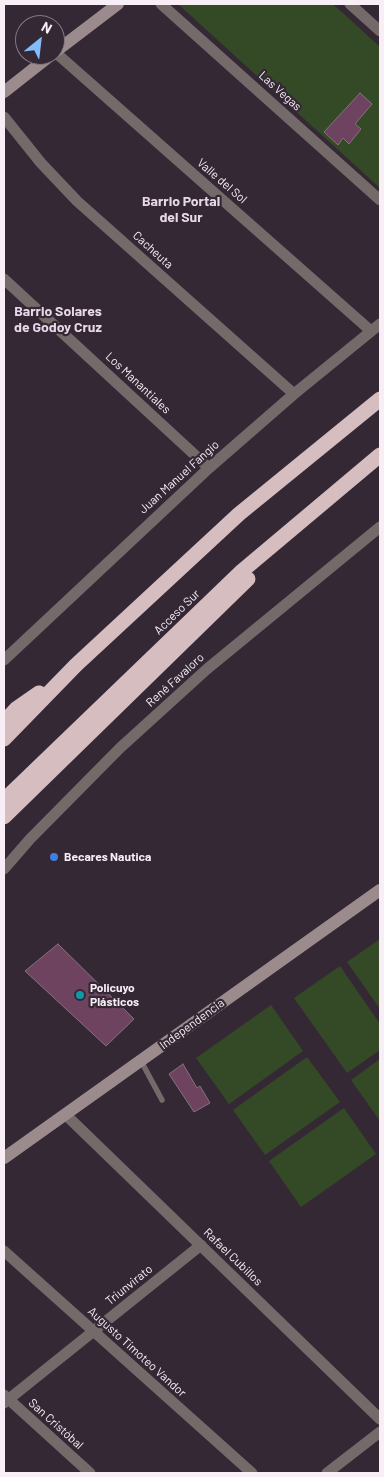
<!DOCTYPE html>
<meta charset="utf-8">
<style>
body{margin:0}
#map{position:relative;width:384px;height:1477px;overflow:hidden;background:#352835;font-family:Barlow,sans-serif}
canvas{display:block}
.frame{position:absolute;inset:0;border:5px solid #f7eef6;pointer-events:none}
.north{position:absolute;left:15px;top:15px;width:50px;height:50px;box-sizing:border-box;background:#352835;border:1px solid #837782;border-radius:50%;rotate:29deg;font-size:14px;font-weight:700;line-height:20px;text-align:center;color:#f7eef6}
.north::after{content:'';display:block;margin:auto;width:18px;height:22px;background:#82bcfa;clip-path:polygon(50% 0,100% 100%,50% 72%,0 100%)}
</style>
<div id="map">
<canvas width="384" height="1477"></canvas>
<div class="frame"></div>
<div class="north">N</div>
</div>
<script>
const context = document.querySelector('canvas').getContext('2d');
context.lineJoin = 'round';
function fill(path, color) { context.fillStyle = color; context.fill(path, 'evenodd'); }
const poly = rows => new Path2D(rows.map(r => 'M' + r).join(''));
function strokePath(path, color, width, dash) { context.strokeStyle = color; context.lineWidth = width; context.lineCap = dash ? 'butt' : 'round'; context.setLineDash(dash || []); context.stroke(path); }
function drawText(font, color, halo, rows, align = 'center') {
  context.font = font + ' Barlow,sans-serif'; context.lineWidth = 4.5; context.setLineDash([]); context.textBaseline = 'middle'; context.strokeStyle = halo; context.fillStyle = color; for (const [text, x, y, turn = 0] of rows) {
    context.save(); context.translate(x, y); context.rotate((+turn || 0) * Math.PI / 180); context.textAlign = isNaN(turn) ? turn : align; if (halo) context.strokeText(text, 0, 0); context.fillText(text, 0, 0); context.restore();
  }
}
const green = poly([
 [178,4,333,4,380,47,380,188],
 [380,939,380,1009,347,962],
 [340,966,380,1024,380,1050,347,1073,294,998],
 [271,1005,303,1051,229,1104,196,1058],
 [307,1057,340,1102,265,1155,233,1110],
 [380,1059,380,1121,351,1080],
 [344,1108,376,1154,301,1207,269,1161]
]);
const building = poly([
 [360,93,372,104,355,124,361,129,349,144,343,138,338,145,324,132,360,93],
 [58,944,134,1019,106,1046,25,971,58,944],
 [183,1064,197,1088,200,1086,210,1103,194,1112,169,1074,183,1064]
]);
const lane = poly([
 [141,1061,162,1100]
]);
const street = poly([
 [161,4,380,200],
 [350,4,380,31],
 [55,52,371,331],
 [4,117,41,163,77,201,294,394],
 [4,279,209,468],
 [4,660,209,468,294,394,380,324],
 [4,869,30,839,120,748,207,669,380,527],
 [66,1115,380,1419],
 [4,1251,252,1473],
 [4,1395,90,1473],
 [4,1403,201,1245],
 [327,1473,380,1432]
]);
const secondary = poly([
 [55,52,118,4],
 [4,92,51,55],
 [4,1158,380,890]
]);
const highway = poly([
 [4,722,16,709,39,693],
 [4,739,76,665,239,514,380,399],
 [4,800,242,571,380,455],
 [4,817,248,579]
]);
const markers = [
 [54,857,5,"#3f7fe0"],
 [80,995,5,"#0f9aa8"]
];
const streetNames = [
 ["Las Vegas",280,91,42],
 ["Valle del Sol",222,181,41],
 ["Cacheuta",153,250,42],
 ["Los Manantiales",138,383,43],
 ["Juan Manuel Fangio",179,477,-42],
 ["Acceso Sur",177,612,-44],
 ["René Favaloro",175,680,-42],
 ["Independencia",192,1024,-36],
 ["Rafael Cubillos",233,1257,44],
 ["Triunvirato",129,1285,-39],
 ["Augusto Timoteo Vandor",137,1352,42],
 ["San Cristóbal",56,1424,42]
];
const poiNames = [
 ["Becares Nautica",64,857],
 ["Policuyo",90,988],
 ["Plásticos",90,1002]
];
const neighbourhoodNames = [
 ["Barrio Portal",181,201],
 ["del Sur",181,217],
 ["Barrio Solares",58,311],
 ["de Godoy Cruz",58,327]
];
fill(green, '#344a26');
fill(building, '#6d435f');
strokePath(building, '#85727e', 1);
strokePath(lane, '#746a6a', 5.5);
strokePath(street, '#746a6a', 11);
strokePath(secondary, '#9c8b8d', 12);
strokePath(highway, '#d6bdbf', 15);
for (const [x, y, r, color] of markers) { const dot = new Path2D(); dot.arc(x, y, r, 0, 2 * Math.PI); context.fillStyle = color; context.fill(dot); strokePath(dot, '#352835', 2); }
drawText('12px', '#f7eef6', '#352835', streetNames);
drawText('bold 12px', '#f7eef6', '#352835', poiNames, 'left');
drawText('bold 14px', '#e9d8e8', '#352835', neighbourhoodNames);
</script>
